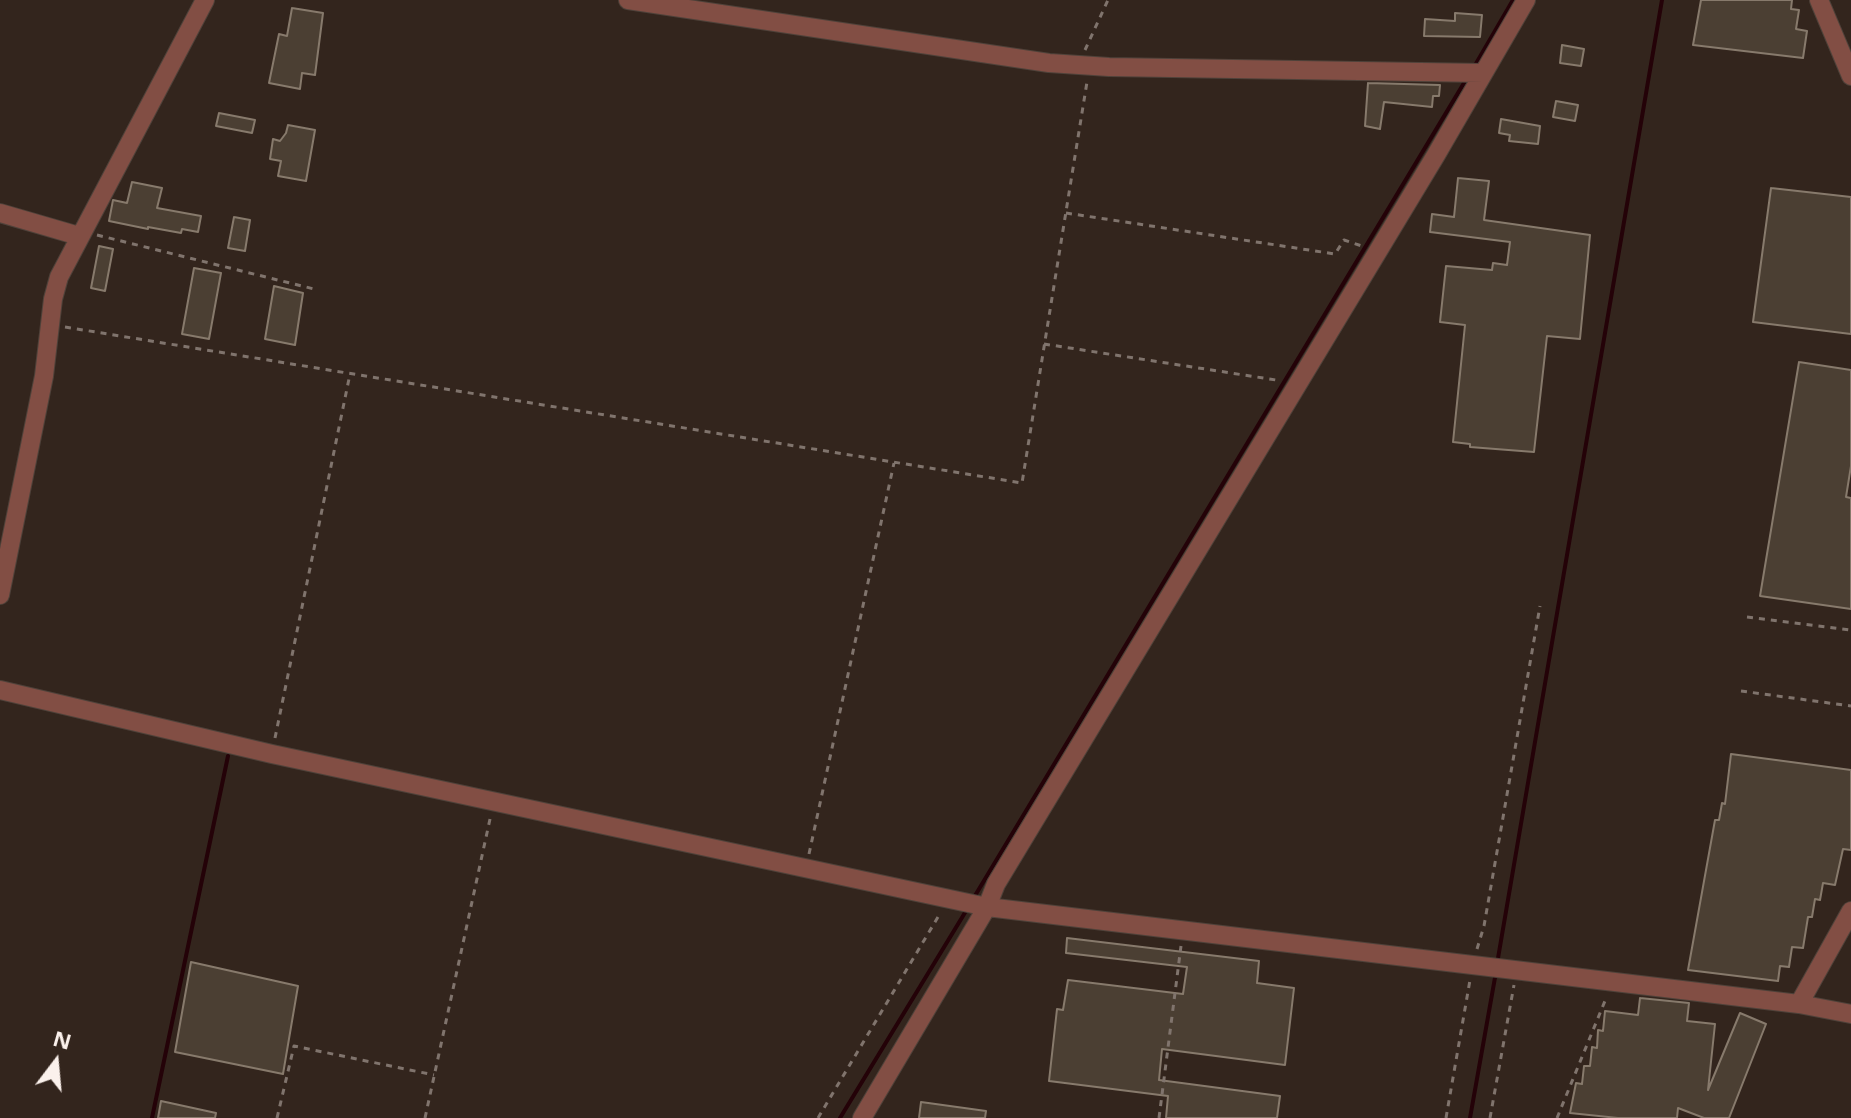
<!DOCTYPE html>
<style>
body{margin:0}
#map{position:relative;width:1851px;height:1118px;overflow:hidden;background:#33251d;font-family:"Open Sans",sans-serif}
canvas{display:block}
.north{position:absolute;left:16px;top:1022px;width:80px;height:80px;-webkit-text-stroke:6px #33251d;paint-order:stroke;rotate:16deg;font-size:22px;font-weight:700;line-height:32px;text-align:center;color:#fbf1ec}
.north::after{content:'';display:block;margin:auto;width:28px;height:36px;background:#fbf1ec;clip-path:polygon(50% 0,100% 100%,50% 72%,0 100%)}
</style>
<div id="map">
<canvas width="1851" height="1118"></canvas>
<div class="north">N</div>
</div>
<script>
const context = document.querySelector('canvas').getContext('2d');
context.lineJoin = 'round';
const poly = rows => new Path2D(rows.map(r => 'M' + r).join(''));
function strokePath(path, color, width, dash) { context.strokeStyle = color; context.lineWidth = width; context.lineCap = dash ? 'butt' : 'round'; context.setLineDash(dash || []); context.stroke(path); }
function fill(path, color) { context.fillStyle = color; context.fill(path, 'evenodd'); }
const stream = poly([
 [1474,67,1513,0],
 [976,894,1467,78],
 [1497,964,1662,0],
 [152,1118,228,756],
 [840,1118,966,911],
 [1470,1118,1496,972]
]);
const building = poly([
 [1701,0,1792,0,1791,9,1799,10,1796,29,1807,31,1803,58,1693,45,1701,0],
 [292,8,323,13,315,75,302,73,300,89,269,83,279,34,287,36,292,8],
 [1455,13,1482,15,1480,37,1424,36,1425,19,1455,21,1455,13],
 [1562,45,1584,49,1581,66,1560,63,1562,45],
 [1368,83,1440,85,1439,96,1433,96,1432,107,1384,102,1380,129,1365,126,1368,83],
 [1556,101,1578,105,1575,121,1553,117,1556,101],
 [219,113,255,120,252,133,216,126,219,113],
 [1501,119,1540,126,1538,144,1509,141,1510,135,1499,133,1501,119],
 [288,125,315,130,306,181,278,176,281,161,270,159,273,139,280,141,286,133,288,125],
 [1458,178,1489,181,1484,220,1590,235,1580,339,1547,336,1534,452,1470,447,1470,444,1453,442,1465,325,1440,322,1446,266,1492,270,1493,263,1507,265,1510,242,1430,232,1432,214,1454,217,1458,178],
 [132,182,162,188,157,208,201,216,198,232,182,229,181,233,148,227,148,229,109,221,113,200,127,203,132,182],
 [1771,188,1851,197,1851,334,1753,322,1771,188],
 [234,217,250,220,245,251,228,248,234,217],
 [99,246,113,249,105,291,91,288,99,246],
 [194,268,221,273,209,339,182,334,194,268],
 [274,286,303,293,295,345,265,339,274,286],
 [1799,362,1851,370,1851,466,1846,497,1851,498,1851,609,1760,596,1799,362],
 [1731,754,1851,770,1851,850,1843,849,1835,885,1823,883,1820,900,1815,899,1812,917,1808,917,1803,948,1792,947,1789,967,1780,966,1778,981,1688,970,1715,820,1719,820,1722,803,1725,804,1731,754],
 [1067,938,1259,961,1257,983,1294,988,1285,1065,1162,1049,1159,1080,1280,1096,1277,1118,1166,1118,1168,1096,1049,1081,1057,1009,1063,1010,1068,980,1183,994,1187,967,1066,953,1067,938],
 [191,962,298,986,283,1074,175,1052,191,962],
 [1640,998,1689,1003,1687,1021,1715,1024,1708,1090,1740,1013,1766,1024,1729,1118,1704,1118,1678,1108,1677,1118,1618,1118,1570,1113,1576,1083,1582,1084,1584,1066,1590,1066,1592,1047,1597,1048,1598,1030,1603,1031,1605,1011,1638,1015,1640,998],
 [161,1101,216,1113,215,1118,158,1118,161,1101],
 [921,1102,986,1111,985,1118,919,1118,921,1102]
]);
const path = poly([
 [1085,50,1108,0],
 [1066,213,1335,254,1344,240,1362,246],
 [97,235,318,290],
 [65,327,1022,483,1087,82],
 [1044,344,1276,380],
 [1747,617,1851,630],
 [1741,691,1851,706],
 [275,738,350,374],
 [809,854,894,463],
 [1477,949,1484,926,1540,606],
 [277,1118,294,1046,434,1075],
 [425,1118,490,819],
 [818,1118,941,912],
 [1159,1118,1181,946],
 [1446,1118,1470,980],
 [1490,1118,1514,985],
 [1557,1118,1607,996]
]);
const minor = poly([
 [628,0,1049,63,1109,67,1483,73],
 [1819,0,1851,76],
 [0,213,79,236],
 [0,595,44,376,53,299,59,277,205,0],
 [0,690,272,754,987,907,1799,1004,1851,911],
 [1799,1004,1851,1014],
 [862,1118,987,907,996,884,1436,155,1526,0]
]);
strokePath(stream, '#240208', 4);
fill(building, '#4b3f33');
strokePath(building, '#877a6c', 2);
strokePath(minor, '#4f423a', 20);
strokePath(path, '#80746d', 3, [6, 6]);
strokePath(minor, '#824e44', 18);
</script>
